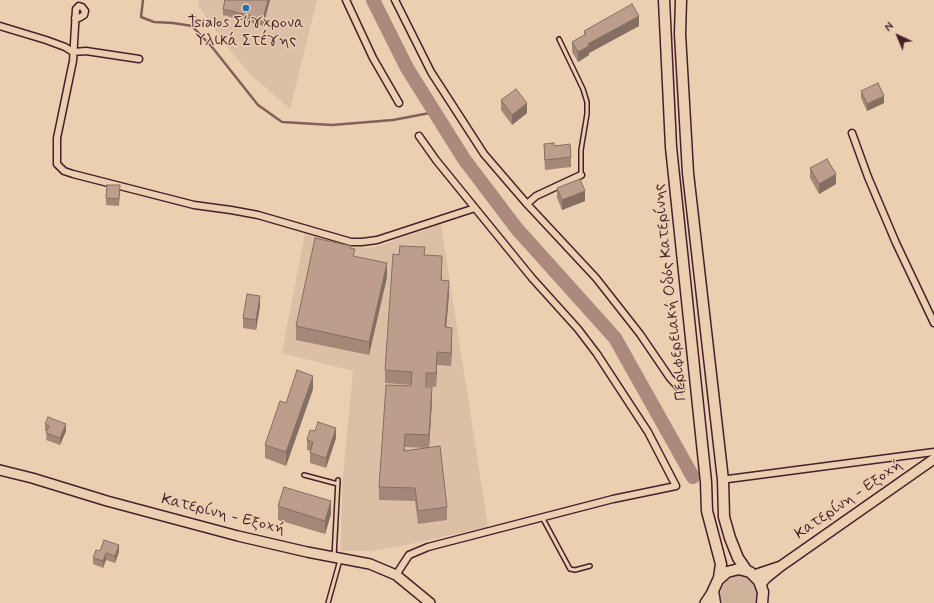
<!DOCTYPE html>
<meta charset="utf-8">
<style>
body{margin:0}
#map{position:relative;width:934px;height:603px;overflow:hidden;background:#eacfb1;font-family:Mynerve,sans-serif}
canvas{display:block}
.north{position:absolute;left:878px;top:16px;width:40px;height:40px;-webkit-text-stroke:3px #eacfb1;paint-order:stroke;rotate:316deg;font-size:11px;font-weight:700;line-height:16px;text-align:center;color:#4a1f2b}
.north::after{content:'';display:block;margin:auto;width:14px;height:18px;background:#4a1f2b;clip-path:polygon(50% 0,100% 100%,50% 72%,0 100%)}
</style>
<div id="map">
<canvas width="934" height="603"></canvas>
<div class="north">N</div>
</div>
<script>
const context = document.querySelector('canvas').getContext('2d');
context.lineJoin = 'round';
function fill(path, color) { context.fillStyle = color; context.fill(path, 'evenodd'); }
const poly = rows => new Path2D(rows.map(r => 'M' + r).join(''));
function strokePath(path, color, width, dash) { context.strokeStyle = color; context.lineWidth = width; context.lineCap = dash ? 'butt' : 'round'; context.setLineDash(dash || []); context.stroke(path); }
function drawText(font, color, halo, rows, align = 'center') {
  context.font = font + ' Mynerve,sans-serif'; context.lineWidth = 3; context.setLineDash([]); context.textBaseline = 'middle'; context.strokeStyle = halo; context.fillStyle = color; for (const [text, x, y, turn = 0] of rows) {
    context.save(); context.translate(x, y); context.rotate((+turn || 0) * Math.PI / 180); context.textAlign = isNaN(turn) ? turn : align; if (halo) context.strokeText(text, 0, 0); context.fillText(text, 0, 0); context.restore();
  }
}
const built = poly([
 [199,0,317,0,290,109,249,73,224,43,198,5],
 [441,224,488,527,406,545,371,551,341,551,342,486,353,371,282,353,305,233,351,247,370,248,382,245]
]);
const green = poly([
 [736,576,742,576,748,578,753,582,758,593,756,603,722,603,720,594,722,588,725,582,730,578]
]);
const stream = poly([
 [143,0,141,17,154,22,173,23,192,26,212,47,258,105,282,122,332,125,393,120,435,112]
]);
const river = poly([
 [373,0,407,68,464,159,517,229,615,338,693,477]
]);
const service = poly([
 [559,39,583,89,587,102,587,114,581,150,581,175],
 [304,475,338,484],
 [542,517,570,569,575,570,590,566],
 [334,557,338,480],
 [328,603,340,560]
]);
const minor = poly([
 [346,0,373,58,399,103],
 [395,0,431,72,484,154,527,204,596,278,640,334,670,378,681,390],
 [75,18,79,18,84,15,85,11,82,7,79,6,76,9,73,61,57,138,57,164,64,171,73,174,194,205,231,210,258,215,351,242,362,242,377,240,475,208],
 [0,26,46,40,65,47,73,52,86,51,139,59],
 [852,133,868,177,896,243,934,323],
 [527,204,536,196,581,175],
 [728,479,934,452],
 [396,575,409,555,428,547,613,499,676,486,648,432,597,354,578,329,532,278,475,208,436,160,419,136]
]);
const secondary = poly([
 [0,470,32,478,107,501,238,536,307,552,370,564,396,575,430,603],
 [781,566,934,459],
 [754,575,781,566,766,578,761,584],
 [705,603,713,591]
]);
const primary = poly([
 [664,0,671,147,706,482,707,511,721,564,719,578],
 [681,0,680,34,688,173,723,480,724,517,730,538,738,558,747,571],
 [715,603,713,591,718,580,727,572,739,569,750,572,759,581,763,592,762,603]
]);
const wall = poly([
 [270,0,263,26,223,15,223,9],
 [639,26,589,53,589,55,578,62,572,52,572,42,584,35,584,31],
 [861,91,884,103,867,111,861,98],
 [501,100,527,113,512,125,501,110],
 [544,144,554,146,571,157,571,167,545,170,544,154],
 [810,168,836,184,819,194,810,178],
 [557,188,585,201,562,210,557,198],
 [120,192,119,206,106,205,106,198],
 [351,248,355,257,387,277,369,355,296,340,296,326],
 [425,255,442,270,442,280,449,294,446,327,452,341,451,366,437,365,436,387,426,386,426,387,432,400,429,448,447,507,447,520,418,524,415,501,379,500,379,487,411,385,385,383,385,370],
 [405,447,426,448,405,451],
 [260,306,256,330,243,328,243,318],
 [313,389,286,466,265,458,265,445,286,403],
 [45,424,66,431,60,445,46,440,47,431,45,431],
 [336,438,326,468,310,463,310,453,311,451,307,450,307,440],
 [278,506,331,514,325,534,278,520],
 [100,551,119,552,115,563,106,560,103,568,93,564,93,558]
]);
const shadedWall = poly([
 [268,0,270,0,263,26,263,19],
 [639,16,639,26,589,53,589,55,578,62,578,52,588,44],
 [884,96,884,103,867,111,867,104],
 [527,103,527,113,512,125,512,115],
 [836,174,836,184,819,194,819,184],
 [585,191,585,201,562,210,562,200],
 [442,256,442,270,441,294,441,280],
 [387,263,387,277,369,355,369,342],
 [449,281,449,294,445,341,445,327],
 [260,296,260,306,256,330,256,320],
 [452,328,452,341,451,366,451,353],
 [437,352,437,365,436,387,436,373],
 [313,376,313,389,286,466,286,452],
 [432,387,432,400,429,448,429,435],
 [66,424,66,431,60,445,60,438],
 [336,428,336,438,326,468,326,458],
 [331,501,331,514,325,534,325,521],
 [119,545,119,552,115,563,115,556],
 [106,553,106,560,103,568,103,561]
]);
const building = poly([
 [225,0,268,0,263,19,223,9,225,0],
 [632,4,639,16,588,44,589,46,578,52,572,42,586,34,584,31,632,4],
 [878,83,884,96,867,104,861,91,878,83],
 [516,89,527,103,512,115,501,100,516,89],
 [554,143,554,146,570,144,571,157,545,160,544,144,554,143],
 [827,159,836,174,819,184,810,168,827,159],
 [580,179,585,191,562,200,557,188,580,179],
 [107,185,120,185,119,199,106,198,107,185],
 [315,238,351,246,350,248,355,249,353,256,387,263,369,342,296,326,315,238],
 [400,246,425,247,424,255,442,256,441,280,449,281,445,327,452,328,451,353,437,352,436,373,426,373,426,387,432,387,429,435,405,434,404,451,440,446,447,507,418,511,415,488,379,487,386,385,411,386,412,372,385,370,393,254,399,255,400,246],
 [247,294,260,296,256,320,243,318,247,294],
 [297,370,313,376,286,452,265,445,280,401,286,403,297,370],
 [48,417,66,424,60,438,46,433,49,426,45,424,48,417],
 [318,422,336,428,326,458,310,453,313,442,307,440,310,430,315,431,318,422],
 [284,487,331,501,325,521,278,506,284,487],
 [104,540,119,545,115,556,106,553,103,561,93,558,96,550,100,551,104,540]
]);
const markers = [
 [246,8,4,"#1f6fb2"]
];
const poiNames = [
 ["Tsialos Σύγχρονα",246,24],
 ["Υλικά Στέγης",246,42]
];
const streetNames = [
 ["Περιφερειακή Οδός Κατερίνης",671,292,-96],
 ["Κατερίνη - Εξοχή",849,500,-35],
 ["Κατερίνη - Εξοχή",223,515,14]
];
fill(built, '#dcc0a6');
fill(green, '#cfb39b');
strokePath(stream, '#845f5c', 2.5);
strokePath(river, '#ab897c', 14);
strokePath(service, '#4a1f2b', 6);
strokePath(minor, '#4a1f2b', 9);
strokePath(secondary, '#4a1f2b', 12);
strokePath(primary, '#4a1f2b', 13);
strokePath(service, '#eacfb1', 3);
strokePath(minor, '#eacfb1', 6);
strokePath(secondary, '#eacfb1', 9);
strokePath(primary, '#eacfb1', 10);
fill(wall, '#a38878');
fill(shadedWall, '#846f62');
fill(building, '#bd9e8c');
strokePath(building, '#846f62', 1);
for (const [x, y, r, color] of markers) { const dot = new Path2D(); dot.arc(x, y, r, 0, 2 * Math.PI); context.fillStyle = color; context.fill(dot); strokePath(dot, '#eacfb1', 1.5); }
drawText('16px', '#4a1f2b', '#eacfb1', poiNames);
drawText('16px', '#4a1f2b', '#eacfb1', streetNames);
</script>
